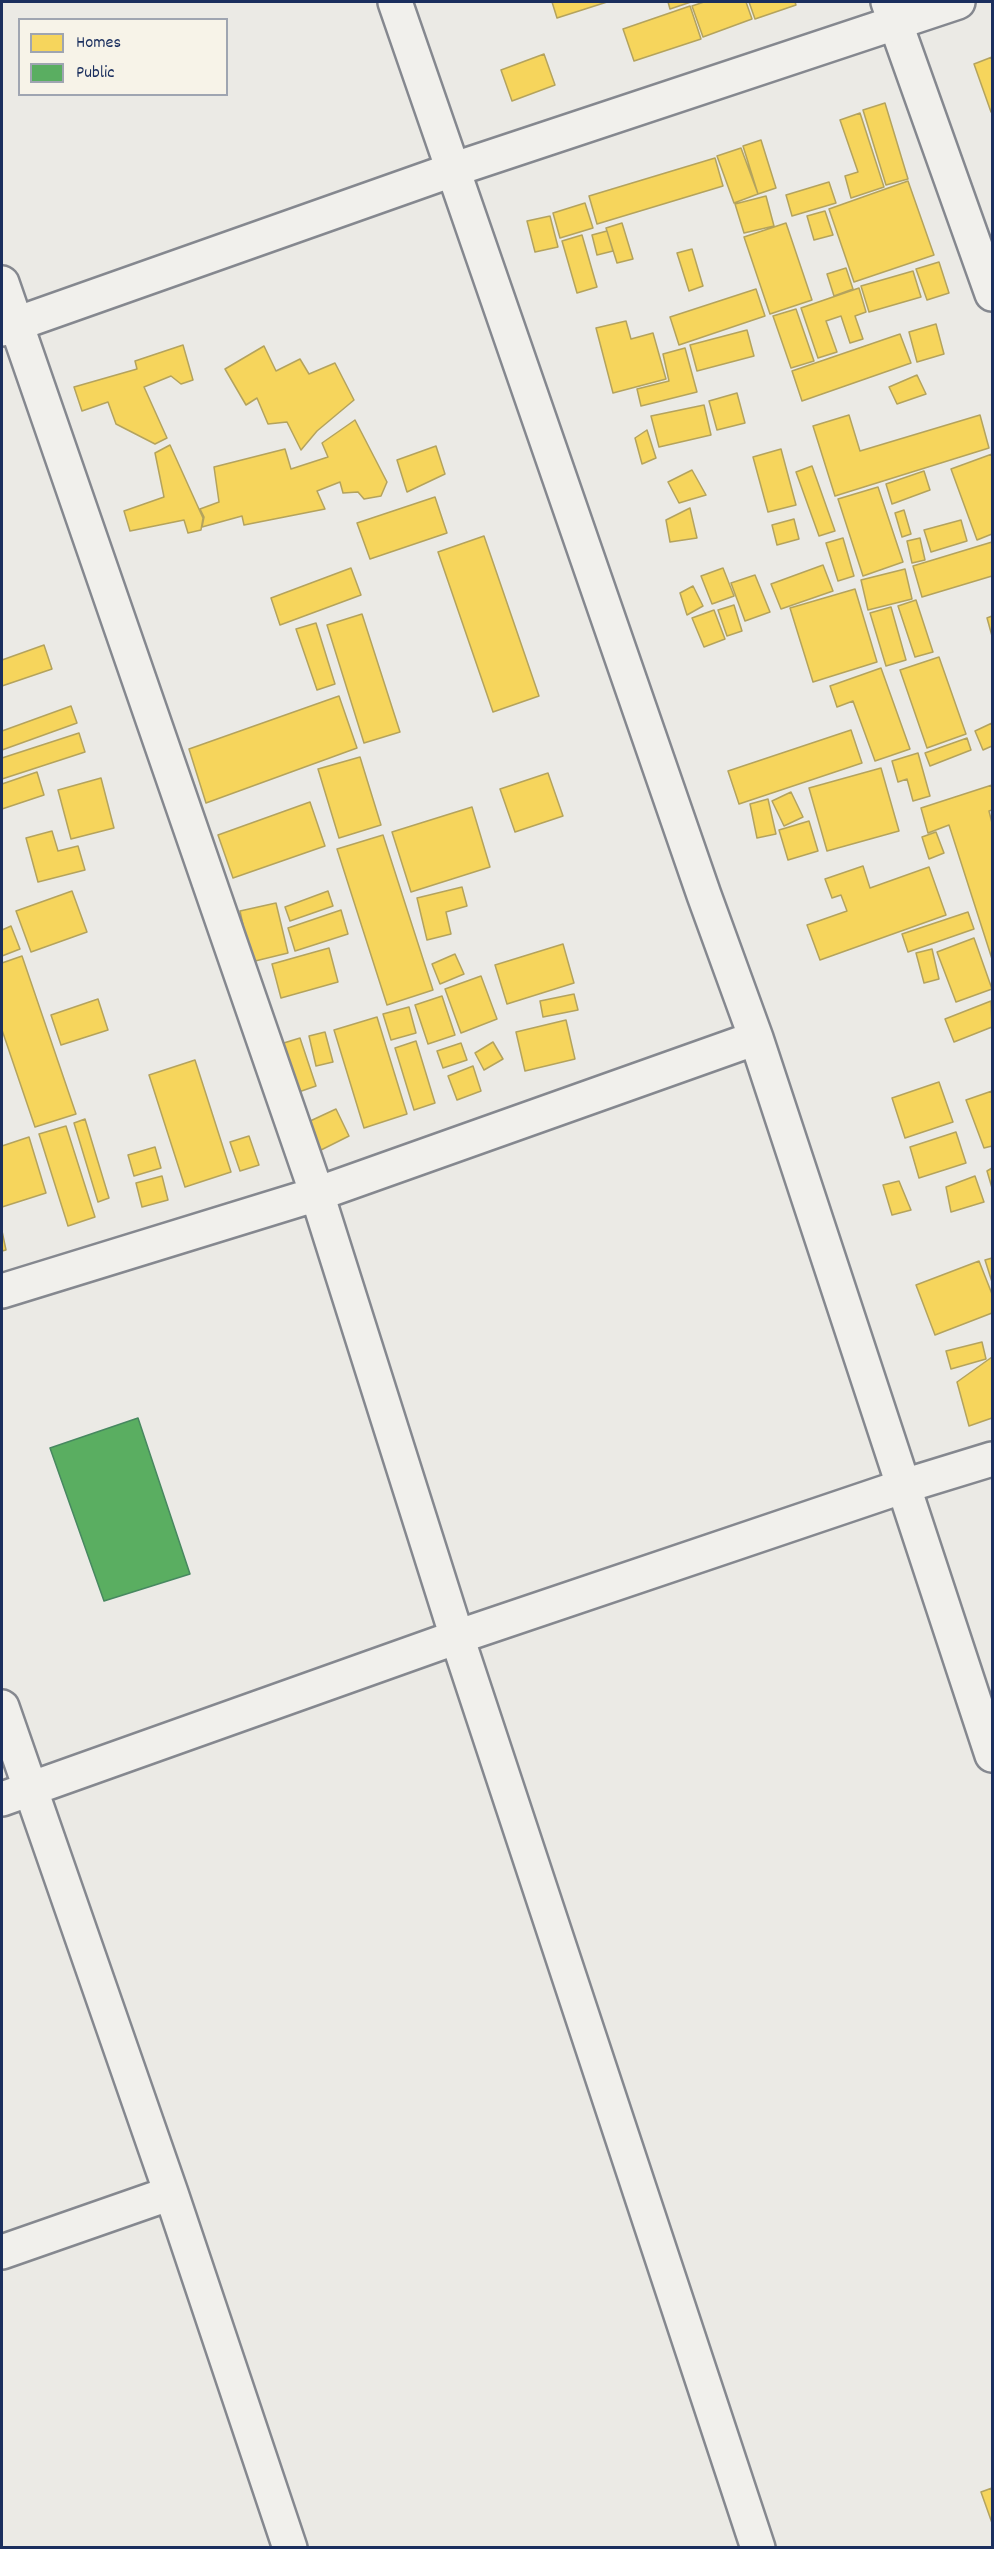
<!DOCTYPE html>
<style>
body{margin:0}
#map{position:relative;width:994px;height:2549px;overflow:hidden;background:#ebeae5;font-family:Dekko,sans-serif}
canvas{display:block}
.frame{position:absolute;inset:0;border:3px solid #1b2f5e;pointer-events:none}
.legend{position:absolute;left:18px;top:18px;width:210px;height:78px;box-sizing:border-box;background:#f7f3e8;border:2px solid #9fa5b1;margin:0;padding:8px 10px;list-style:none;font-size:18px;color:#1b2f5e}
.legend li{display:flex;align-items:center;gap:12px;height:30px}
.legend b{width:30px;border:2px solid #9fa5b1}
</style>
<div id="map">
<canvas width="994" height="2549"></canvas>
<div class="frame"></div>
<ul class="legend">
<li><b style="height:16px;background:#f6d55c"></b>Homes</li>
<li><b style="height:16px;background:#5aae61"></b>Public</li>
</ul>
</div>
<script>
const context = document.querySelector('canvas').getContext('2d');
context.lineJoin = 'round';
function fill(path, color) { context.fillStyle = color; context.fill(path, 'evenodd'); }
const poly = rows => new Path2D(rows.map(r => 'M' + r).join(''));
function strokePath(path, color, width, dash) { context.strokeStyle = color; context.lineWidth = width; context.lineCap = dash ? 'butt' : 'round'; context.setLineDash(dash || []); context.stroke(path); }
const homes = poly([
 [552,2,607,2,557,18,552,2],
 [668,2,691,2,670,9,668,2],
 [704,2,746,2,752,19,703,37,692,6,704,2],
 [749,2,795,2,796,5,755,19,749,2],
 [690,6,701,39,634,61,623,29,690,6],
 [544,54,555,85,512,101,501,70,544,54],
 [992,57,992,112,991,112,974,64,992,57],
 [885,103,908,179,886,185,863,110,885,103],
 [860,113,884,187,851,198,845,176,858,172,840,120,860,113],
 [761,140,776,188,758,194,743,146,761,140],
 [741,148,758,194,734,203,717,156,741,148],
 [715,158,723,186,597,224,589,196,715,158],
 [908,181,934,255,854,282,829,209,908,181],
 [829,182,836,203,792,216,786,195,829,182],
 [766,196,774,226,744,233,735,204,766,196],
 [585,203,593,228,560,238,553,213,585,203],
 [825,211,833,235,814,240,807,216,825,211],
 [550,216,558,247,535,252,527,221,550,216],
 [622,223,633,259,617,263,606,228,622,223],
 [786,223,812,300,770,314,744,237,786,223],
 [607,231,613,251,597,255,592,235,607,231],
 [582,235,597,287,577,293,562,241,582,235],
 [692,249,703,286,689,291,677,253,692,249],
 [939,262,949,293,927,300,916,269,939,262],
 [846,268,853,289,834,296,827,274,846,268],
 [913,271,921,297,869,312,861,286,913,271],
 [859,288,866,312,855,316,863,339,850,343,841,316,826,321,837,352,818,358,801,308,859,288],
 [756,289,765,316,679,345,670,317,756,289],
 [796,309,814,361,791,368,773,316,796,309],
 [626,321,631,339,653,333,666,379,613,393,596,328,626,321],
 [936,324,944,354,917,362,909,332,936,324],
 [747,330,754,356,697,371,690,345,747,330],
 [900,334,911,363,802,401,792,371,900,334],
 [183,345,193,380,181,384,171,376,144,387,167,438,155,444,116,424,108,402,82,411,74,387,137,369,135,361,183,345],
 [264,346,276,371,300,359,309,374,335,363,354,400,317,431,301,450,287,422,268,424,257,398,246,405,225,369,264,346],
 [685,348,697,392,641,406,637,389,669,381,663,354,685,348],
 [917,375,926,394,897,404,889,387,917,375],
 [737,393,745,423,717,430,709,401,737,393],
 [704,405,711,435,659,447,651,416,704,405],
 [849,415,860,451,980,415,989,448,835,496,813,426,849,415],
 [355,420,387,482,381,496,364,499,358,492,343,493,340,482,317,491,325,509,244,525,242,516,202,527,204,517,200,509,219,502,214,467,285,449,291,469,328,457,322,443,355,420],
 [647,430,656,458,642,464,635,438,647,430],
 [170,445,203,518,201,530,188,533,184,520,130,531,124,511,164,497,155,453,170,445],
 [436,446,445,474,407,492,397,460,436,446],
 [781,449,796,505,768,512,753,457,781,449],
 [992,454,992,534,977,540,951,469,992,454],
 [812,466,835,531,819,536,796,472,812,466],
 [692,470,706,495,679,503,668,482,692,470],
 [924,471,930,490,892,504,886,484,924,471],
 [878,487,903,562,863,576,838,499,878,487],
 [435,497,447,533,370,559,357,523,435,497],
 [690,508,697,538,670,542,666,520,690,508],
 [904,510,911,534,902,537,895,513,904,510],
 [794,519,799,539,777,545,772,525,794,519],
 [961,520,967,541,931,552,924,530,961,520],
 [484,536,539,696,493,712,438,552,484,536],
 [843,538,854,576,838,581,826,543,843,538],
 [920,538,925,560,912,563,907,541,920,538],
 [992,542,992,576,922,597,913,566,992,542],
 [823,565,833,591,781,609,771,584,823,565],
 [351,568,361,595,280,625,271,598,351,568],
 [723,568,734,596,712,604,701,576,723,568],
 [905,569,912,599,868,610,861,580,905,569],
 [755,575,770,612,745,621,731,583,755,575],
 [693,586,703,606,687,615,680,593,693,586],
 [855,589,877,662,813,682,790,608,855,589],
 [916,600,933,652,915,657,898,606,916,600],
 [734,605,742,631,727,636,718,610,734,605],
 [891,607,906,660,886,666,870,613,891,607],
 [714,610,725,639,704,647,692,618,714,610],
 [362,614,400,732,364,743,327,625,362,614],
 [992,616,992,636,987,618,992,616],
 [316,623,335,684,317,690,296,629,316,623],
 [44,645,52,669,2,686,2,660,44,645],
 [939,657,966,734,927,748,900,670,939,657],
 [881,668,910,749,875,761,853,701,837,707,830,686,881,668],
 [339,696,357,748,206,803,189,749,339,696],
 [71,706,77,723,2,750,2,731,71,706],
 [992,723,992,746,983,750,975,731,992,723],
 [851,730,862,763,739,804,728,771,851,730],
 [79,733,85,752,2,779,2,758,79,733],
 [967,738,971,750,930,766,925,753,967,738],
 [918,753,930,796,913,801,907,779,898,782,892,761,918,753],
 [360,757,381,825,339,838,318,769,360,757],
 [881,768,899,831,827,851,809,788,881,768],
 [37,772,44,795,2,809,2,784,37,772],
 [548,773,563,816,515,832,500,789,548,773],
 [101,778,114,828,71,839,58,790,101,778],
 [992,785,992,810,989,811,992,823,992,959,949,825,928,833,921,808,992,785],
 [791,792,803,817,784,826,772,801,791,792],
 [768,799,776,834,757,838,750,804,768,799],
 [310,802,325,846,233,878,218,835,310,802],
 [472,807,490,867,411,892,392,832,472,807],
 [809,821,818,851,788,860,779,830,809,821],
 [52,831,58,851,78,846,85,870,38,882,26,838,52,831],
 [936,832,944,853,929,859,922,837,936,832],
 [383,835,433,990,387,1005,337,849,383,835],
 [863,866,870,888,929,867,946,915,820,960,807,925,847,911,841,895,832,898,825,879,863,866],
 [462,887,467,906,446,912,451,934,427,940,417,898,462,887],
 [72,891,87,932,31,952,16,911,72,891],
 [328,891,333,906,290,921,285,907,328,891],
 [276,903,288,953,251,962,240,911,276,903],
 [341,910,348,934,295,951,288,928,341,910],
 [968,912,974,929,908,952,902,934,968,912],
 [11,926,20,949,2,956,2,930,11,926],
 [974,938,992,989,956,1002,937,952,974,938],
 [563,944,574,983,507,1004,495,965,563,944],
 [329,948,338,982,281,998,272,964,329,948],
 [932,949,939,979,924,983,916,953,932,949],
 [455,954,464,974,440,984,432,964,455,954],
 [22,956,76,1114,35,1127,2,1030,2,963,22,956],
 [481,976,497,1019,461,1033,445,989,481,976],
 [574,994,578,1010,543,1017,540,1001,574,994],
 [442,996,455,1035,428,1044,415,1005,442,996],
 [98,999,108,1030,61,1045,51,1015,98,999],
 [991,1001,992,1027,954,1042,945,1019,991,1001],
 [409,1007,416,1033,391,1040,383,1014,409,1007],
 [377,1017,407,1114,364,1128,334,1030,377,1017],
 [566,1020,575,1059,525,1071,516,1032,566,1020],
 [325,1032,333,1062,316,1066,309,1036,325,1032],
 [300,1038,316,1086,290,1095,274,1046,300,1038],
 [416,1041,435,1103,414,1110,395,1048,416,1041],
 [493,1042,503,1059,484,1070,475,1053,493,1042],
 [461,1043,467,1060,443,1068,437,1051,461,1043],
 [195,1060,231,1172,185,1187,149,1075,195,1060],
 [473,1066,481,1091,457,1100,448,1076,473,1066],
 [939,1082,953,1122,905,1138,892,1098,939,1082],
 [992,1091,992,1146,984,1148,966,1100,992,1091],
 [336,1109,349,1136,321,1150,308,1122,336,1109],
 [85,1119,109,1198,98,1202,74,1123,85,1119],
 [66,1126,95,1217,68,1226,39,1134,66,1126],
 [956,1132,966,1163,919,1178,910,1147,956,1132],
 [249,1136,259,1165,240,1171,230,1142,249,1136],
 [29,1137,46,1193,2,1207,2,1146,29,1137],
 [155,1147,161,1168,134,1176,128,1155,155,1147],
 [992,1168,992,1188,987,1171,992,1168],
 [162,1176,168,1200,142,1207,136,1183,162,1176],
 [975,1176,984,1202,951,1212,946,1187,975,1176],
 [899,1181,911,1210,892,1215,883,1185,899,1181],
 [2,1231,6,1250,2,1251,2,1231],
 [992,1258,992,1282,985,1260,992,1258],
 [979,1261,992,1294,992,1313,935,1335,916,1285,979,1261],
 [982,1342,986,1359,951,1369,946,1351,982,1342],
 [992,1357,992,1418,969,1426,957,1382,992,1357],
 [992,2488,992,2523,981,2492,992,2488]
]);
const public = poly([
 [138,1418,190,1574,104,1601,50,1448,138,1418]
]);
const minor = poly([
 [395,2,704,895,756,1038,992,1755],
 [888,2,992,294],
 [2,283,317,1194,457,1637,758,2548],
 [2,1291,317,1194,756,1038],
 [2,1707,171,2193,290,2548],
 [2,1799,457,1637,904,1486,992,1459],
 [2,2252,171,2193]
]);
const tertiary = poly([
 [2,329,452,170,958,2]
]);
fill(homes, '#f6d55c');
strokePath(homes, '#b4a35d', 1.5);
fill(public, '#5aae61');
strokePath(public, '#478860', 1.5);
strokePath(minor, '#85888f', 38);
strokePath(tertiary, '#85888f', 38);
strokePath(minor, '#f1f0ec', 33);
strokePath(tertiary, '#f1f0ec', 33);
</script>
